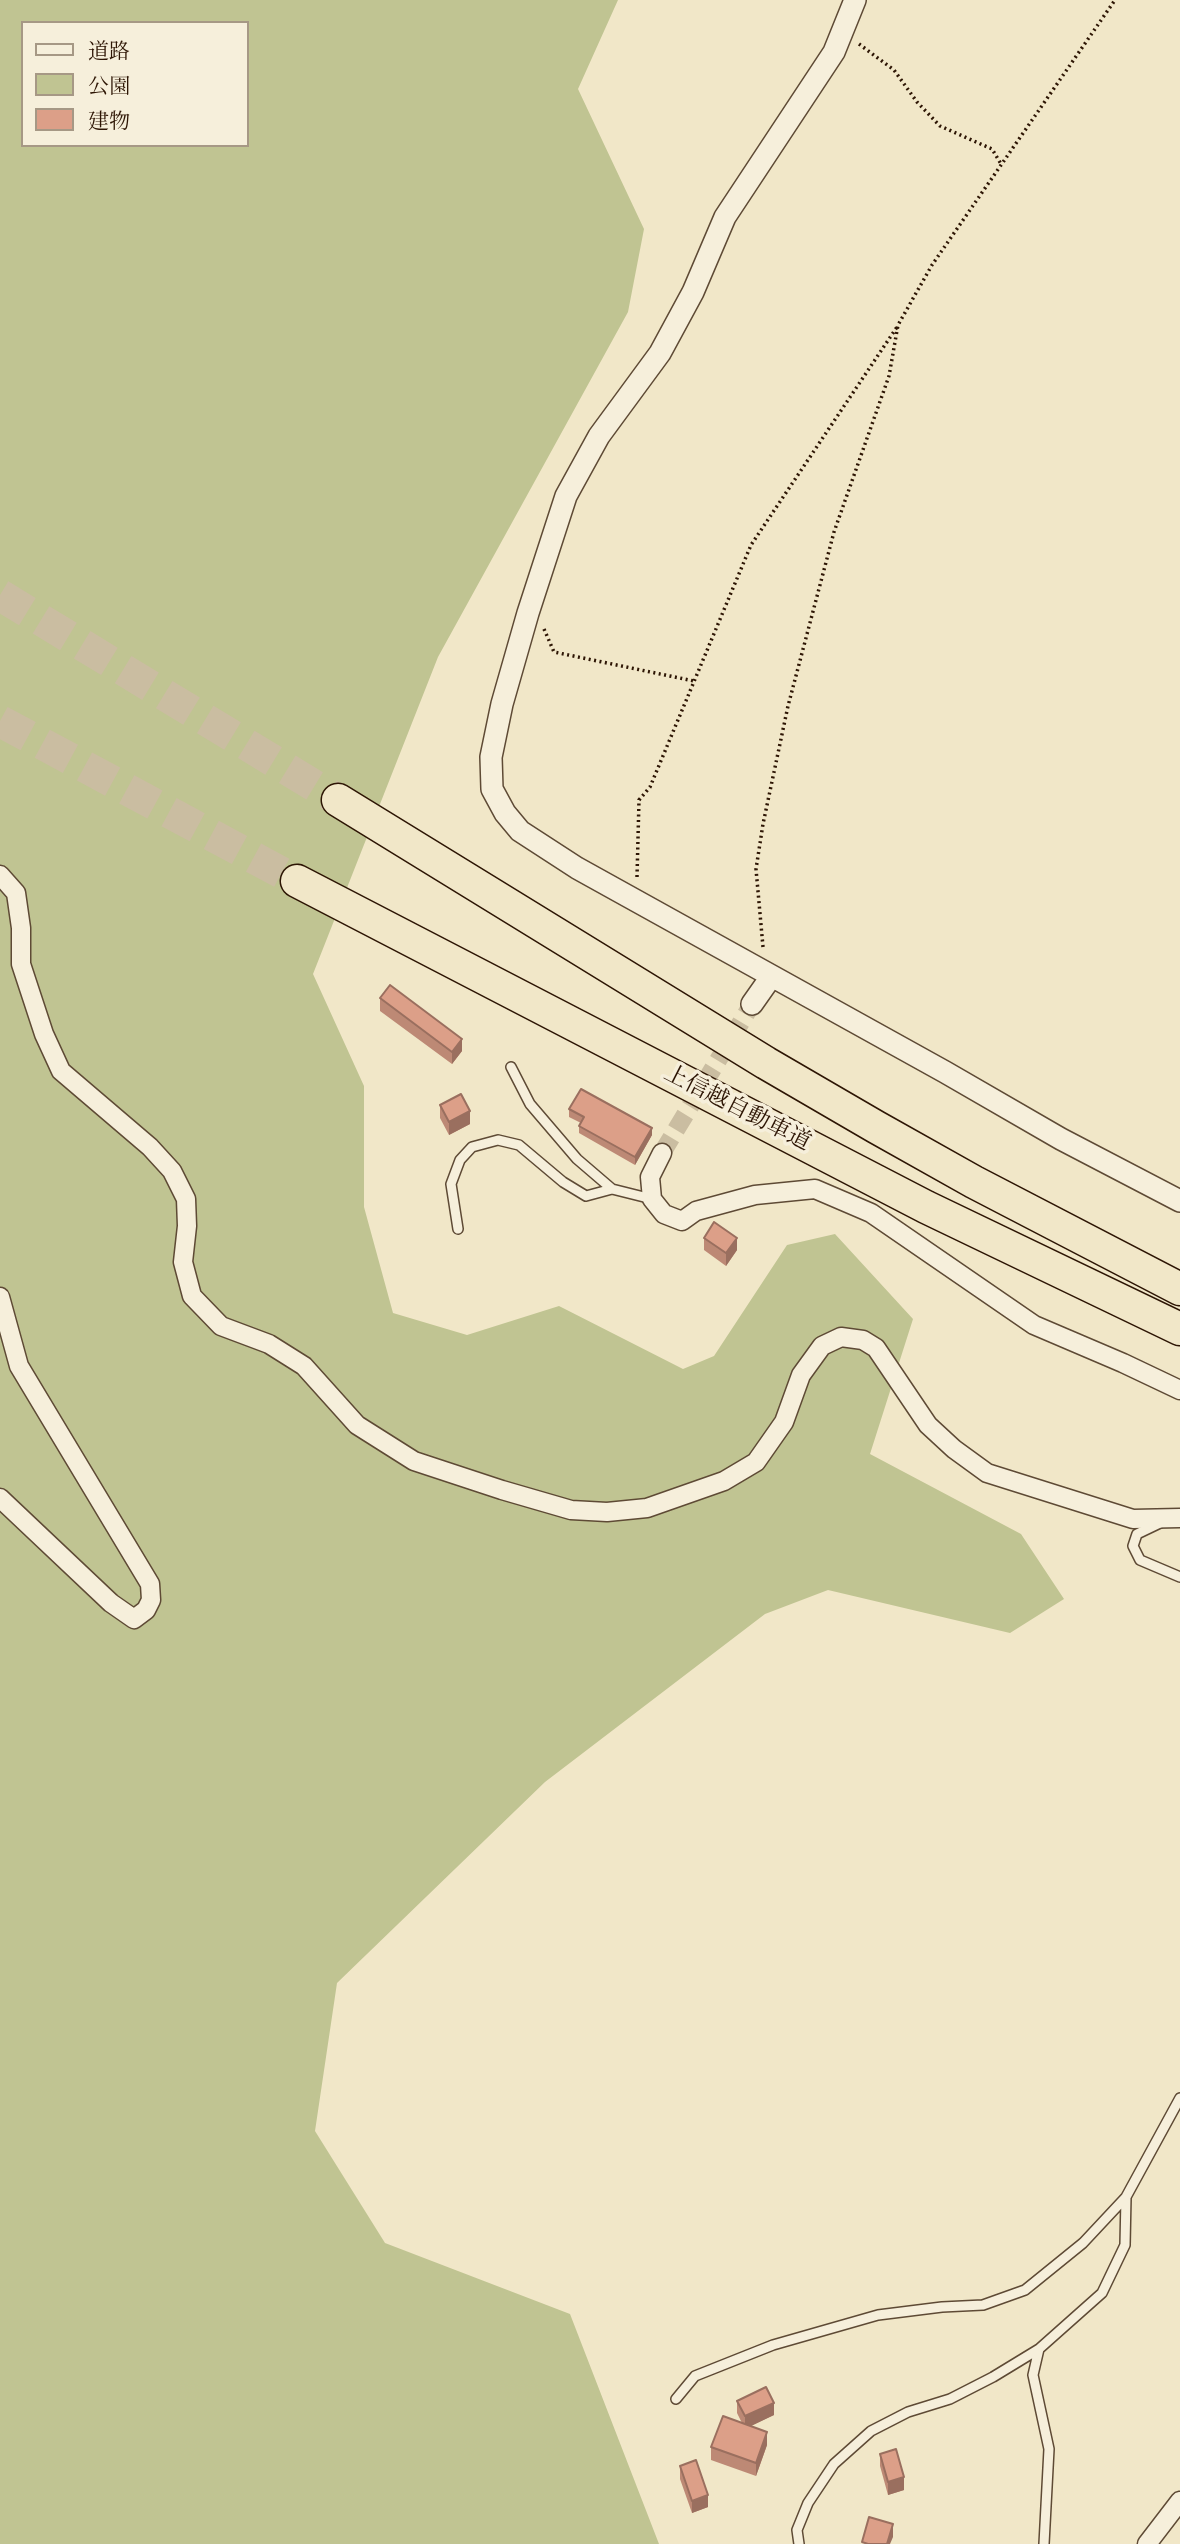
<!DOCTYPE html>
<meta charset="utf-8">
<style>
body{margin:0}
#map{position:relative;width:1180px;height:2544px;overflow:hidden;background:#f1e7c8;font-family:Cardo,"Noto Serif JP",serif}
canvas{display:block}
.legend{position:absolute;left:21px;top:21px;width:228px;height:126px;box-sizing:border-box;background:#f6efdb;border:2px solid #a69885;margin:0;padding:9px 12px;list-style:none;font-size:21px;color:#2d1504}
.legend li{display:flex;align-items:center;gap:14px;height:35px}
.legend b{width:35px;border:2px solid #a69885}
</style>
<div id="map">
<canvas width="1180" height="2544"></canvas>
<ul class="legend">
<li><b style="height:9px;background:#f6efdb"></b>道路</li>
<li><b style="height:19px;background:#c0c492"></b>公園</li>
<li><b style="height:19px;background:#dc9f88"></b>建物</li>
</ul>
</div>
<script>
const context = document.querySelector('canvas').getContext('2d');
context.lineJoin = 'round';
function fill(path, color) { context.fillStyle = color; context.fill(path, 'evenodd'); }
const poly = rows => new Path2D(rows.map(r => 'M' + r).join(''));
function strokePath(path, color, width, dash) { context.strokeStyle = color; context.lineWidth = width; context.lineCap = dash ? 'butt' : 'round'; context.setLineDash(dash || []); context.stroke(path); }
function drawText(font, color, halo, rows, align = 'center') {
  context.font = font + ' Cardo,"Noto Serif JP",serif'; context.lineWidth = 7; context.setLineDash([]); context.textBaseline = 'middle'; context.strokeStyle = halo; context.fillStyle = color; for (const [text, x, y, turn = 0] of rows) {
    context.save(); context.translate(x, y); context.rotate((+turn || 0) * Math.PI / 180); context.textAlign = isNaN(turn) ? turn : align; if (halo) context.strokeText(text, 0, 0); context.fillText(text, 0, 0); context.restore();
  }
}
const green = poly([
 [0,0,618,0,578,89,644,229,628,312,438,657,313,974,364,1086,364,1207,393,1313,467,1335,559,1306,683,1369,714,1356,787,1245,835,1234,913,1319,870,1454,1021,1534,1064,1599,1010,1633,828,1590,765,1614,545,1782,337,1983,315,2131,385,2243,570,2314,659,2544,0,2544],
 [23,23,247,23,247,145,23,145]
]);
const minorTunnel = poly([
 [662,1153,752,1004]
]);
const motorwayTunnel = poly([
 [0,595,338,800],
 [0,721,297,881]
]);
const path = poly([
 [859,44,894,70,917,102,940,126,992,149,1001,164],
 [544,629,554,652,694,681],
 [637,877,639,800,650,787,751,545,897,327],
 [763,947,756,869,763,824,788,706,834,532,889,376,898,325,932,265,1115,0]
]);
const service = poly([
 [511,1067,530,1104,577,1159,612,1189],
 [458,1229,451,1184,460,1160,472,1147,498,1140,519,1145,563,1182,586,1196,612,1189,652,1199],
 [1160,1523,1137,1534,1133,1546,1140,1560,1180,1577],
 [1039,2349,1033,2375,1049,2449,1044,2544],
 [676,2399,695,2376,773,2345,878,2315,942,2307,983,2305,1025,2290,1083,2243,1126,2197,1180,2098],
 [799,2544,797,2530,808,2503,834,2464,871,2431,908,2412,950,2399,993,2377,1039,2349,1102,2293,1125,2245,1126,2197]
]);
const minor = poly([
 [0,875,16,893,21,928,21,964,44,1034,61,1071,150,1147,172,1171,186,1199,187,1226,183,1262,192,1296,221,1326,269,1344,304,1366,357,1425,414,1461,502,1490,571,1510,607,1512,647,1508,724,1481,756,1462,784,1422,801,1375,822,1346,841,1337,863,1340,876,1348,928,1425,954,1449,987,1473,1133,1519,1180,1518],
 [662,1153,650,1177,652,1199,664,1214,682,1221,696,1211,755,1195,815,1189,871,1213,1034,1325,1123,1363,1180,1390],
 [0,1297,19,1366,150,1584,151,1600,146,1610,134,1619,111,1603,0,1498],
 [1147,2544,1180,2501]
]);
const tertiary = poly([
 [855,0,834,52,725,217,693,292,660,353,599,436,566,496,528,613,502,704,491,757,492,789,505,813,520,831,577,868,945,1072,1061,1139,1180,1201],
 [752,1004,771,977]
]);
const motorway = poly([
 [338,800,766,1063,876,1127,974,1182,1180,1289],
 [297,881,926,1207,1180,1329]
]);
const wall = poly([
 [380,998,462,1051,452,1064,380,1011],
 [440,1105,470,1124,449,1135,440,1118],
 [569,1109,652,1135,635,1165,579,1133,579,1126,581,1123,569,1117],
 [704,1238,737,1250,726,1266,704,1250],
 [737,2401,774,2415,750,2426,767,2445,756,2476,711,2460,711,2447,742,2423,737,2413],
 [880,2454,904,2490,888,2495,880,2466],
 [680,2466,708,2507,692,2513,680,2479]
]);
const shadedWall = poly([
 [462,1039,462,1051,452,1064,452,1052],
 [470,1111,470,1124,449,1135,449,1122],
 [652,1128,652,1135,635,1165,635,1157],
 [737,1238,737,1250,726,1266,726,1253],
 [774,2403,774,2415,745,2429,745,2416],
 [767,2432,767,2445,756,2476,756,2463],
 [904,2477,904,2490,888,2495,888,2482],
 [708,2495,708,2507,692,2513,692,2501],
 [893,2524,893,2537,890,2544,887,2544]
]);
const building = poly([
 [390,985,462,1039,452,1052,380,998,390,985],
 [581,1089,652,1128,635,1157,579,1126,584,1117,569,1109,581,1089],
 [461,1094,470,1111,449,1122,440,1105,461,1094],
 [714,1222,737,1238,726,1253,704,1238,714,1222],
 [766,2387,774,2403,745,2416,737,2401,766,2387],
 [723,2416,767,2432,756,2463,711,2447,723,2416],
 [896,2449,904,2477,888,2482,880,2454,896,2449],
 [696,2460,708,2495,692,2501,680,2466,696,2460],
 [869,2517,893,2524,887,2544,868,2544,862,2542,869,2517]
]);
const streetNames = [
 ["上信越自動車道",737,1109,27]
];
fill(green, '#c0c492');
strokePath(minorTunnel, '#cabda1', 18, [18, 9]);
strokePath(motorwayTunnel, '#cabda1', 32, [32, 16]);
strokePath(service, '#5e4a35', 12);
strokePath(minor, '#5e4a35', 21);
strokePath(tertiary, '#5e4a35', 24);
strokePath(motorway, '#2d1504', 35);
strokePath(path, '#2d1504', 3.5, [2, 3.5]);
strokePath(service, '#f6efdb', 9);
strokePath(minor, '#f6efdb', 18);
strokePath(tertiary, '#f6efdb', 21);
strokePath(motorway, '#f1e7c8', 32);
fill(wall, '#bd8975');
fill(shadedWall, '#9a6f5f');
fill(building, '#dc9f88');
strokePath(building, '#9a6f5f', 2);
drawText('23px', '#2d1504', '#f6efdb', streetNames);
</script>
